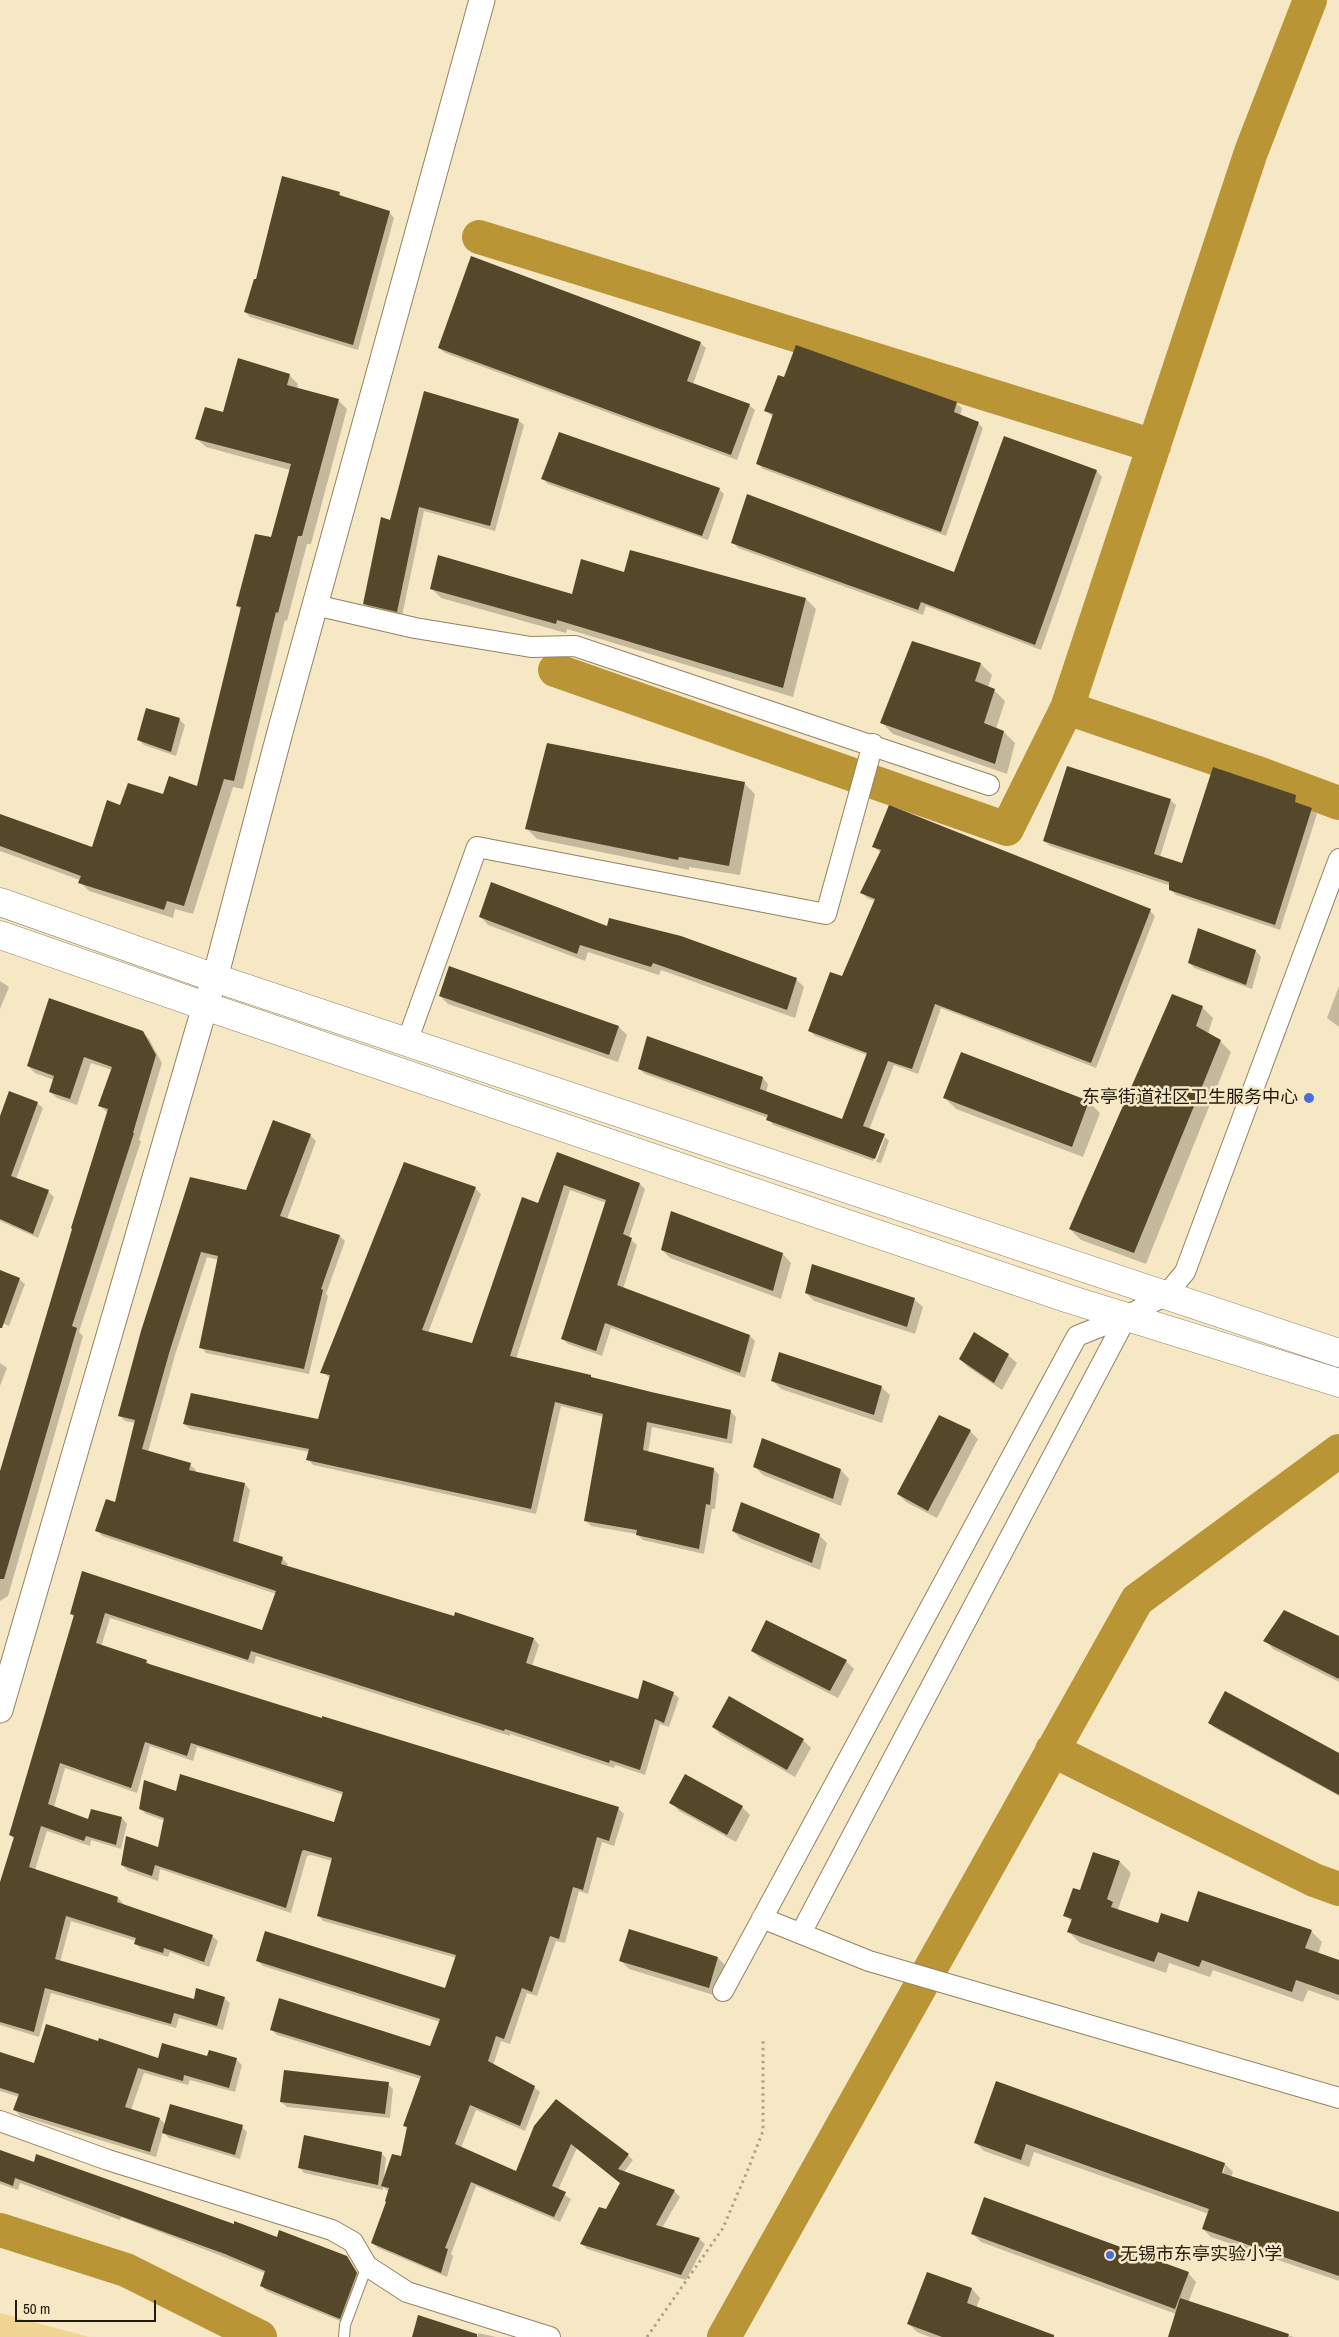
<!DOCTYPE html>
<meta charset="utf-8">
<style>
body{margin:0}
#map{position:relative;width:1339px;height:2337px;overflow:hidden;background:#f7e8c5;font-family:"Archivo Narrow",sans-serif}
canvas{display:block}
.scale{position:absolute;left:15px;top:2300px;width:141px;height:22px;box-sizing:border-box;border:2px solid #211b0e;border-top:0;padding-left:6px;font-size:15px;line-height:18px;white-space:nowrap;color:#211b0e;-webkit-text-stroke:4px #f7e8c5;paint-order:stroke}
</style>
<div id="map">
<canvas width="1339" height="2337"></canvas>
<div class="scale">50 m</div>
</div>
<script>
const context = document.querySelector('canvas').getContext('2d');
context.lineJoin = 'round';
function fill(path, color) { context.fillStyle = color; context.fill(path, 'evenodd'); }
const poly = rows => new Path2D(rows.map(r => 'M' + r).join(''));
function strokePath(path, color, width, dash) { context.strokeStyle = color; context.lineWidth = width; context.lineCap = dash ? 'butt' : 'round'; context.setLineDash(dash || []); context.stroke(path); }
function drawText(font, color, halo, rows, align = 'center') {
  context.font = font + ' "Archivo Narrow","Noto Sans SC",sans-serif'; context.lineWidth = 5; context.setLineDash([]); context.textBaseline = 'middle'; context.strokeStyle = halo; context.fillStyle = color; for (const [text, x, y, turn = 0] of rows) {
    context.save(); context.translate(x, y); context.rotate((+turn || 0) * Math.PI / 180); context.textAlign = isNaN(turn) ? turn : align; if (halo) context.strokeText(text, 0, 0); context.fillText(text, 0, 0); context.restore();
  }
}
const green = poly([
 [0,2313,89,2337,0,2337]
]);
const shadow = poly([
 [339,193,345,199,389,212,394,218,358,350,250,317,245,312],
 [700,343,706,348,693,384,749,405,755,410,737,460,445,353,439,348],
 [289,375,298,384,297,389,338,400,347,409,311,544,307,544,287,621,285,620,243,789,233,787,193,914,175,909,173,918,89,891,80,882,80,880,0,851,0,815,93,848,121,807,197,788,242,610,237,606,272,539,290,470,206,447,197,439,224,414],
 [956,403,962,408,960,416,978,423,983,428,946,536,763,469,758,464,773,417,765,410],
 [518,420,524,425,495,531,424,511,402,616,369,609,364,603,391,521],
 [1005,437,1097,471,1102,477,1041,650,926,606,923,615,738,548,733,542,954,574],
 [543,479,719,489,724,494,708,540,548,484],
 [631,552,806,599,816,609,793,697,567,629,566,633,441,598,431,588,572,595,625,574],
 [981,664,992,675,988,687,994,690,1005,701,996,729,1004,732,1015,743,1007,774,893,734,882,723],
 [180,720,185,725,176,756,144,745,139,740],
 [744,783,755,794,740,875,689,867,689,870,537,839,526,828],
 [1295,796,1301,801,1300,805,1312,809,1317,814,1280,930,1176,895,1170,889,1171,886,1050,846,1044,841,1170,800,1176,805,1160,857,1183,864],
 [873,846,1150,911,1155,916,1096,1068,941,1008,918,1074,894,1065,869,1130,885,1136,882,1136,873,1161,773,1125,768,1118,645,1074,639,1069,648,1038,763,1078,768,1084,766,1093,843,1120,867,1055,815,1036,809,1030,842,978,875,901,867,898,862,892,881,853],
 [480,916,607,927,796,979,804,987,795,1018,661,970,659,975,588,952,585,961,488,925],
 [1256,951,1261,957,1252,989,1194,968,1189,962],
 [449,967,619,1027,627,1035,618,1062,448,1004,440,996],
 [0,981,9,987,0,1009],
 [1339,986,1339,1027,1327,1018],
 [1202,1007,1213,1018,1208,1034,1220,1041,1231,1052,1146,1264,1081,1240,1070,1229],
 [142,1032,149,1039,162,1063,139,1140,141,1141,79,1332,83,1336,8,1596,0,1601,0,1475,108,1113,100,1106,112,1070,91,1063,77,1105,57,1098,50,1092,54,1080,35,1073,28,1066],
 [945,1098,1089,1102,1100,1113,1083,1157,956,1109],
 [37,1103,43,1108,16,1179,48,1191,54,1197,38,1238,0,1221,0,1119],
 [310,1135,316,1141,287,1219,340,1236,345,1241,326,1294,328,1296,309,1374,206,1353,201,1347,219,1260,207,1257,175,1355,148,1452,190,1465,196,1470,195,1473,245,1484,250,1490,238,1544,282,1558,288,1564,287,1567,454,1618,456,1614,534,1639,539,1645,532,1666,638,1700,673,1693,679,1698,669,1727,660,1724,645,1775,615,1765,614,1768,510,1734,510,1736,256,1656,254,1664,110,1618,101,1647,146,1661,151,1665,279,1706,618,1808,624,1814,614,1846,602,1842,588,1894,579,1891,565,1943,556,1941,537,1996,527,1993,510,2044,501,2041,493,2066,534,2087,540,2092,525,2131,476,2110,461,2148,517,2172,535,2127,628,2155,633,2160,624,2172,675,2192,680,2197,662,2228,699,2239,705,2244,686,2280,587,2249,582,2244,607,2211,621,2184,577,2148,558,2190,571,2199,560,2222,476,2186,451,2254,453,2256,447,2277,378,2248,372,2243,388,2202,389,2192,383,2187,383,2190,304,2173,299,2167,381,2153,386,2158,384,2177,402,2157,408,2129,404,2125,421,2079,277,2035,271,2029,431,2047,440,2022,263,1966,257,1960,445,1989,457,1958,323,1921,318,1915,332,1861,311,1855,307,1856,291,1913,160,1869,158,1881,128,1871,122,1865,159,1849,165,1821,146,1814,140,1809,177,1793,335,1824,344,1795,197,1747,193,1761,150,1746,137,1793,65,1768,54,1807,89,1820,92,1810,122,1818,127,1824,121,1849,91,1840,90,1846,47,1831,35,1870,118,1898,123,1903,123,1905,212,1936,218,1941,209,1967,170,1952,168,1957,141,1949,135,1943,136,1941,71,1921,60,1962,194,2001,224,1998,230,2003,223,2030,179,2018,176,2028,51,1993,39,2037,0,2025,0,1887,14,1839,11,1835,74,1617,71,1614,83,1573,263,1632,276,1594,102,1536,97,1530,116,1504,135,1423,125,1421,120,1416,191,1179,246,1192],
 [885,1137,889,1141,881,1163,876,1162],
 [558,1154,640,1184,645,1189,629,1238,637,1245,623,1289,750,1336,755,1341,745,1378,611,1328,602,1356,568,1344,563,1339,606,1203,570,1190,516,1359,730,1411,736,1417,732,1444,652,1427,648,1453,714,1469,719,1475,715,1509,712,1509,704,1554,643,1540,637,1534,591,1526,585,1520,604,1417,561,1406,536,1514,313,1465,308,1459,310,1452,190,1429,184,1424,319,1420,330,1378,322,1372,475,1188,481,1194,428,1333,473,1344,539,1205],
 [672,1213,783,1254,791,1263,781,1299,670,1258,662,1250],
 [0,1272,19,1279,25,1284,9,1326,0,1322],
 [806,1293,914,1299,923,1307,915,1334,814,1301],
 [1008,1355,1017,1363,1002,1390,968,1367,960,1359],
 [0,1363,7,1368,0,1386],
 [773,1381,881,1387,890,1395,882,1423,781,1389],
 [970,1431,978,1439,937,1518,906,1502,898,1494],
 [763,1440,841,1470,849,1479,841,1506,763,1475,755,1467],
 [733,1531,819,1535,827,1543,820,1570,741,1539],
 [1339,1638,1339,1682,1273,1649,1265,1640],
 [752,1651,846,1661,854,1669,838,1698,761,1659],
 [1209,1723,1339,1754,1339,1796,1215,1728],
 [713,1727,803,1740,811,1748,795,1777,721,1735],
 [671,1802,742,1807,750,1815,736,1842,679,1811],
 [1120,1862,1131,1873,1118,1909,1121,1912,1158,1925,1188,1923,1311,1931,1322,1942,1318,1954,1339,1961,1339,2001,1308,1990,1303,2002,1213,1970,1210,1977,1169,1963,1166,1973,1080,1943,1069,1932,1072,1922,1065,1915,1080,1892],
 [718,1958,726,1966,717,1996,629,1969,621,1961],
 [0,2053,34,2065,208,2058,236,2059,242,2065,235,2092,190,2080,188,2085,144,2073,131,2110,160,2119,166,2125,242,2127,247,2132,240,2159,169,2138,163,2132,156,2157,20,2116,15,2110,19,2097,0,2091],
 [997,2083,1225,2164,1233,2172,1231,2177,1339,2214,1339,2281,1211,2237,1203,2229,1209,2214,1034,2152,1029,2167,984,2151,976,2143],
 [1223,2167,1225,2167,1221,2179],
 [388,2084,393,2089,390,2118,287,2107,281,2102],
 [0,2151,277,2239,347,2257,362,2279,345,2323,266,2291,261,2285,265,2273,121,2217,120,2220,20,2183,18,2190,0,2184],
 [972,2233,1188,2273,1196,2282,1188,2303,1294,2337,1169,2337,1176,2314,981,2242],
 [927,2273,972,2289,980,2298,976,2308,1055,2337,930,2337,917,2332,909,2324],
 [419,2316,478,2336,478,2333,496,2337,414,2337]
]);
const river = poly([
 [1310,0,1251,152,1067,708,1255,772,1339,803],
 [479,237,1154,446],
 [555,670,1007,829,1067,708],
 [1052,1750,1314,1880,1339,1889],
 [0,2230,126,2270,260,2337],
 [724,2337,1137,1600,1339,1451]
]);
const building = poly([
 [282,176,340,192,339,195,390,211,353,345,244,312,254,279,256,279],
 [471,256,701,342,687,381,750,404,731,455,438,348],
 [796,345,957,402,954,412,979,422,941,532,756,464,773,414,764,411,778,375,784,377],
 [238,358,290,374,287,385,339,399,302,536,298,536,278,613,276,612,234,781,224,779,184,906,167,901,164,910,78,883,81,876,0,846,0,814,92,847,107,800,120,805,128,783,163,794,169,776,197,786,241,607,236,606,255,534,271,537,291,464,195,439,205,407,223,412],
 [424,391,519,419,490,526,419,507,397,612,363,604,381,517,390,520],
 [559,432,720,488,702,536,541,479],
 [1004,436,1097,470,1035,645,921,602,918,610,731,543,747,494,954,572],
 [630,550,806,598,783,688,557,620,556,624,430,589,438,555,572,594,581,559,624,572],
 [912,641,981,663,975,681,995,689,984,723,1004,731,995,764,880,723],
 [146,708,180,718,171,752,137,740],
 [547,743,745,782,729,866,679,857,678,860,525,829],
 [1067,766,1171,799,1154,854,1182,863,1213,767,1296,795,1295,802,1312,808,1275,925,1169,890,1169,882,1043,841],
 [889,805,1151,909,1091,1063,935,1004,912,1069,888,1061,863,1126,885,1134,875,1159,766,1120,768,1115,638,1069,647,1036,763,1077,760,1089,842,1119,867,1053,808,1031,830,972,842,976,875,899,860,893,881,850,872,847],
 [491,882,607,926,609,918,681,936,797,978,787,1010,653,963,651,967,580,945,577,954,479,917],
 [1198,928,1256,950,1246,985,1188,963],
 [449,966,619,1026,609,1055,439,996],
 [1172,994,1203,1006,1196,1026,1221,1040,1134,1253,1069,1229],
 [49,998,143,1031,156,1055,133,1133,134,1133,72,1326,77,1328,4,1579,0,1579,0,1471,72,1229,71,1228,108,1109,98,1106,112,1067,84,1057,70,1099,49,1092,54,1076,27,1066],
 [961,1052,1089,1101,1072,1147,943,1098],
 [9,1091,38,1102,11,1176,49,1190,33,1234,0,1219,0,1116],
 [273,1120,311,1134,280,1216,340,1235,321,1289,323,1290,304,1369,199,1348,218,1256,201,1252,170,1350,142,1449,191,1463,189,1470,245,1483,233,1541,283,1557,281,1564,454,1616,455,1612,534,1638,526,1663,638,1699,643,1680,674,1692,664,1723,655,1719,640,1770,610,1760,609,1763,505,1729,504,1731,251,1651,248,1660,105,1613,96,1643,147,1660,146,1663,280,1705,322,1718,322,1716,619,1807,609,1841,597,1837,583,1890,573,1887,559,1939,550,1936,532,1992,522,1988,504,2039,496,2036,488,2061,535,2086,520,2126,470,2105,455,2144,516,2171,534,2126,556,2099,629,2154,618,2169,675,2190,656,2225,700,2238,681,2275,580,2244,599,2207,606,2209,620,2183,571,2144,552,2186,566,2192,554,2217,471,2182,445,2248,448,2249,441,2273,371,2243,386,2202,385,2201,389,2188,381,2186,392,2154,401,2156,407,2127,403,2126,421,2076,270,2030,279,1998,430,2046,440,2019,256,1961,265,1931,445,1988,456,1955,317,1916,332,1858,304,1850,302,1851,286,1908,155,1865,152,1876,121,1865,126,1836,158,1847,164,1818,139,1809,144,1780,176,1791,180,1774,334,1822,343,1792,191,1743,187,1756,145,1742,131,1788,60,1763,48,1804,88,1819,91,1809,122,1817,116,1845,86,1836,84,1841,41,1826,29,1867,118,1897,117,1902,213,1935,204,1962,164,1948,163,1953,134,1944,136,1938,66,1916,55,1959,194,1999,196,1988,225,1997,217,2026,174,2013,171,2024,45,1988,34,2032,0,2022,0,1882,14,1837,9,1835,74,1615,70,1614,82,1571,262,1630,276,1591,95,1531,106,1499,115,1502,135,1420,118,1416,141,1331,190,1177,246,1190],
 [557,1152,640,1183,623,1234,632,1238,617,1285,750,1335,740,1373,605,1323,596,1351,561,1339,606,1200,564,1185,510,1356,591,1375,591,1377,651,1392,731,1410,727,1439,647,1422,643,1450,714,1468,710,1505,706,1504,699,1549,636,1535,637,1530,584,1521,603,1414,555,1402,531,1509,306,1460,309,1449,183,1424,191,1393,318,1419,330,1375,320,1373,404,1162,476,1187,422,1330,472,1343,522,1197,538,1203],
 [671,1211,783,1253,773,1291,661,1250],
 [812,1264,915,1298,907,1327,805,1293],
 [0,1270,20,1278,2,1328,0,1328],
 [974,1332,1009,1354,994,1383,959,1359],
 [779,1352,882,1386,874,1415,771,1381],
 [939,1415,971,1430,928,1511,897,1494],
 [762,1438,841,1469,833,1499,753,1467],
 [741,1502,820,1534,812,1563,732,1531],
 [1284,1610,1339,1636,1339,1679,1263,1641],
 [766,1620,847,1660,830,1691,751,1651],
 [1225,1691,1339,1753,1339,1795,1208,1723],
 [729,1696,804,1739,787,1770,712,1727],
 [685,1774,743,1806,727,1835,669,1803],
 [1093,1852,1120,1861,1107,1899,1113,1902,1111,1907,1158,1923,1161,1913,1188,1922,1198,1891,1312,1930,1305,1948,1339,1960,1339,1995,1296,1980,1292,1992,1202,1960,1199,1967,1158,1952,1154,1962,1067,1932,1072,1919,1063,1916,1073,1888,1080,1890],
 [629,1929,718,1957,709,1988,619,1961],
 [46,2024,98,2041,99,2038,158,2058,162,2043,207,2056,209,2050,237,2058,229,2088,184,2075,183,2081,138,2068,125,2107,160,2118,150,2152,13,2110,19,2094,0,2088,0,2052,34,2063],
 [284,2070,389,2082,385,2114,280,2102],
 [996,2081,1225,2163,1222,2173,1339,2212,1339,2276,1202,2229,1209,2209,1026,2144,1021,2160,974,2143],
 [170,2104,243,2125,235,2155,162,2133],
 [304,2135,382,2152,378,2185,298,2168],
 [0,2150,34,2162,36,2154,234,2224,234,2221,277,2237,279,2230,347,2256,357,2273,340,2319,260,2286,265,2271,225,2254,15,2178,13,2186,0,2181],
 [984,2197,1189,2272,1175,2309,971,2234],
 [927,2272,972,2288,967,2303,1054,2335,1054,2337,942,2337,907,2324],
 [1180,2298,1289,2334,1288,2337,1168,2337],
 [418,2315,477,2334,477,2337,412,2337]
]);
const path = poly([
 [647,2337,723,2228,749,2167,763,2131,763,2041]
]);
const service = poly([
 [344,2337,345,2325,367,2266]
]);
const minor = poly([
 [315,605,415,628,531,647,575,646,989,785],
 [407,1042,477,847,826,914,873,744],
 [762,1918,869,1961,1339,2098],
 [801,1933,1127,1316],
 [723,1991,1077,1336,1127,1316,1166,1295,1185,1272,1339,859],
 [0,2121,108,2160,332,2230,353,2242,367,2266,407,2292,550,2337]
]);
const tertiary = poly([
 [0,1710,205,1006,215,978,280,732,482,0]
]);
const secondary = poly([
 [0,902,215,978,1339,1353],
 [0,935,205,1006,1069,1299,1339,1383]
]);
const markers = [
 [1309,1098,6,"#496cdf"],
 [1110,2255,5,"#496cdf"]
];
const poiNames = [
 ["东亭街道社区卫生服务中心",1298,1098],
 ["无锡市东亭实验小学",1120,2255,"left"]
];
fill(green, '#f1d593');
fill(shadow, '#0003');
strokePath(river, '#b99536', 34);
fill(building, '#55482a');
strokePath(service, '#918363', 12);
strokePath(minor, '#918363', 22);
strokePath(tertiary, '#918363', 27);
strokePath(secondary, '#918363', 29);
strokePath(path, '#afa387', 3, [2.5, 4]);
strokePath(service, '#fff', 10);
strokePath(minor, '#fff', 20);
strokePath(tertiary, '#fff', 25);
strokePath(secondary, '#fff', 28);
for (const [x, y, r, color] of markers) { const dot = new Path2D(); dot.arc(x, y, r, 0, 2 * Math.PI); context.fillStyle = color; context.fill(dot); strokePath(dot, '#f7e8c5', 2); }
drawText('18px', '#211b0e', '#f7e8c5', poiNames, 'right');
</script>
